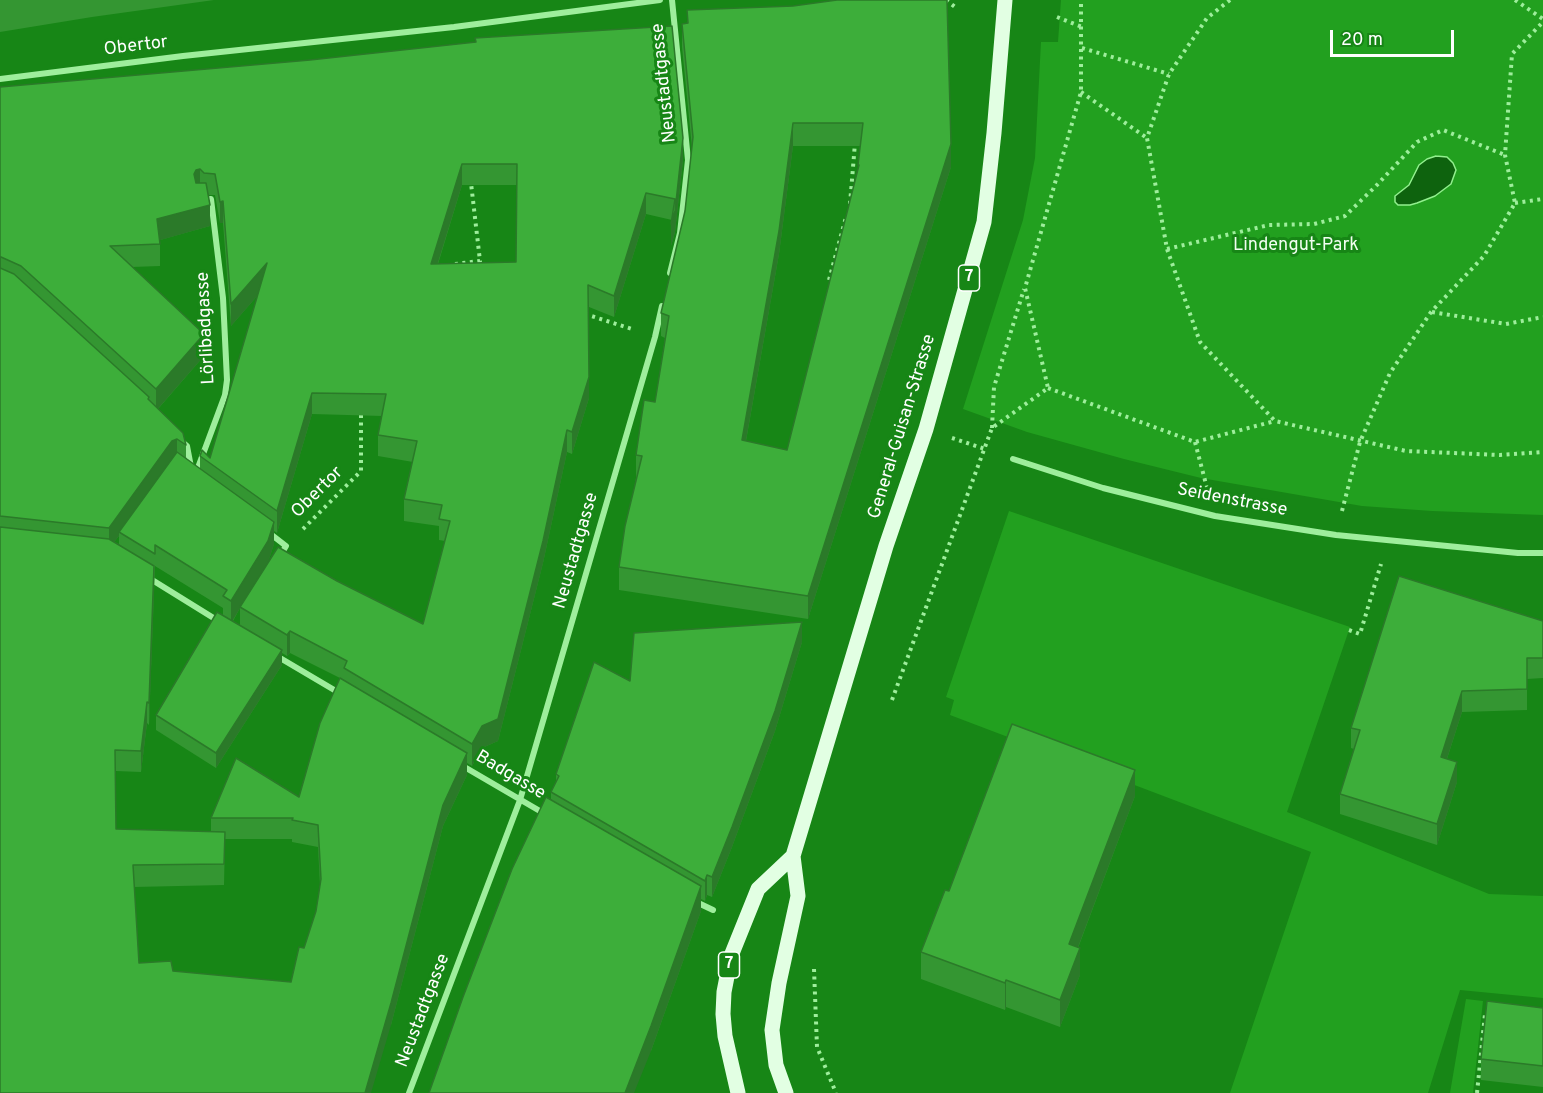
<!DOCTYPE html>
<meta charset="utf-8">
<style>
body{margin:0}
#map{position:relative;width:1543px;height:1093px;overflow:hidden;background:#178616;font-family:Overpass,sans-serif}
canvas{display:block}
.scale{position:absolute;left:1330px;top:30px;width:124px;height:27px;box-sizing:border-box;border:3px solid #fff;border-top:0;padding-left:8px;font-size:18px;line-height:21px;white-space:nowrap;color:#fff;-webkit-text-stroke:4px #178616;paint-order:stroke}
</style>
<div id="map">
<canvas width="1543" height="1093"></canvas>
<div class="scale">20 m</div>
</div>
<script>
const context = document.querySelector('canvas').getContext('2d');
context.lineJoin = 'round';
function fill(path, color) { context.fillStyle = color; context.fill(path, 'evenodd'); }
const poly = rows => new Path2D(rows.map(r => 'M' + r).join(''));
function strokePath(path, color, width, dash) { context.strokeStyle = color; context.lineWidth = width; context.lineCap = dash ? 'butt' : 'round'; context.setLineDash(dash || []); context.stroke(path); }
function drawText(font, color, halo, rows, align = 'center') {
  context.font = font + ' Overpass,sans-serif'; context.lineWidth = 6; context.setLineDash([]); context.textBaseline = 'middle'; context.strokeStyle = halo; context.fillStyle = color; for (const [text, x, y, turn = 0] of rows) {
    context.save(); context.translate(x, y); context.rotate((+turn || 0) * Math.PI / 180); context.textAlign = isNaN(turn) ? turn : align; if (halo) context.strokeText(text, 0, 0); context.fillText(text, 0, 0); context.restore();
  }
}
const green = poly([
 [1061,0,1543,0,1543,515,1432,511,1362,506,1201,478,1124,459,1027,432,963,409,1023,220,1035,158,1041,42,1058,42],
 [1009,511,1350,627,1287,812,1489,894,1543,896,1543,998,1460,990,1428,1093,1230,1093,1311,852,950,715,954,700,946,697],
 [1466,999,1483,1001,1473,1093,1450,1093]
]);
const water = poly([
 [1436,156,1447,157,1453,163,1456,170,1451,184,1435,196,1417,203,1410,205,1398,205,1395,202,1395,196,1409,185,1419,165,1427,159,1436,156]
]);
const path = poly([
 [946,0,955,7],
 [1230,0,1207,18,1169,74,1147,138,1167,249,1200,342,1275,421,1406,451,1500,455,1543,452],
 [1515,0,1543,19],
 [1057,17,1082,27],
 [1082,48,1169,74],
 [1081,92,1147,138],
 [1515,203,1543,199],
 [850,204,855,143],
 [1167,249,1269,225,1314,224,1345,216,1376,186,1417,142,1443,130,1505,155],
 [455,264,480,261,471,183],
 [829,280,846,217],
 [1432,312,1506,324,1543,317],
 [585,314,632,329],
 [1048,388,1195,442,1275,421],
 [992,428,994,387,1024,289],
 [952,438,985,449],
 [1195,442,1207,488],
 [1342,511,1360,442,1390,373,1431,312,1484,256,1515,203,1505,155,1512,54,1543,22],
 [303,529,361,471,361,410],
 [1349,630,1360,634,1381,564],
 [892,700,992,428,1048,388,1025,288,1081,92,1081,0],
 [814,969,817,1047,836,1093],
 [1477,1093,1485,1014,1489,1014]
]);
const street = poly([
 [0,79,183,56,454,27,660,0],
 [670,273,680,233,688,160,672,0],
 [181,441,187,446,191,467],
 [1013,459,1103,488,1215,516,1336,535,1518,553,1543,553],
 [196,473,225,395,227,380,223,298,211,199,202,200],
 [268,532,286,546,280,556],
 [149,578,220,622],
 [275,655,341,694],
 [461,765,545,814],
 [694,901,713,910],
 [409,1093,520,800,655,337,662,306]
]);
const primary = poly([
 [738,1093,725,1036,723,1014,724,992,731,956,758,889,793,856],
 [786,1093,776,1065,772,1030,779,983,798,896,793,856,886,546,926,429,984,222,994,133,1005,0]
]);
const wall = poly([
 [0,0,214,0,92,17,0,32],
 [687,10,951,167,808,619,619,590,619,567,636,478,636,455,655,402,665,338,661,336,661,313,685,211,692,148,682,47,682,24,687,23],
 [793,146,860,146,858,171,787,450,746,441,779,254],
 [0,87,683,160,675,232,671,246,672,220,646,214,614,317,589,307,589,398,572,454,567,452,543,563,498,741,482,748,472,766,467,763,467,775,443,826,391,1025,0,1093],
 [462,185,517,185,516,262,438,264],
 [208,195,215,195,220,223,223,223,231,326,258,295,210,458,200,456,200,469,186,458,186,445,158,409,204,356,132,267,160,266,160,240,210,226],
 [312,414,382,416,378,435,378,456,413,462,404,499,404,521,439,526,439,540,445,541,423,624,337,581,268,562,274,544,274,531,277,533],
 [119,536,119,544,114,542],
 [155,566,223,608,223,615,156,715,156,730,216,768,282,665,282,653,287,656,290,653,340,678,299,797,211,818,211,832,116,829,116,771,141,772,147,723,149,725],
 [240,608,240,625,233,621],
 [225,839,292,839,292,842,318,847,320,885,316,911,304,948,291,982,173,971,139,963,134,887,224,885],
 [1399,576,1543,658,1543,678,1527,679,1527,710,1462,712,1447,759,1457,782,1437,845,1340,814,1340,794,1354,749,1351,748,1351,728],
 [802,642,775,731,732,847,712,897,707,895,705,901,701,899,701,911,651,1051,551,799,551,792,556,781,556,774,630,681],
 [1135,796,1078,948,1080,975,1060,1027,1006,1007,1005,1010,921,979,921,952,949,891],
 [1543,1008,1543,1087,1481,1080,1481,1059]
]);
const shadedWall = poly([
 [793,123,793,146,779,254,742,463,742,440],
 [683,138,683,160,675,232,671,246,671,224,675,211],
 [951,144,951,167,808,619,808,596],
 [462,164,462,185,431,285,431,264],
 [200,169,200,191,196,192,194,174,196,170],
 [646,193,646,214,614,317,614,296],
 [223,201,223,223,220,223,220,202],
 [210,205,210,226,157,241,157,219],
 [1,257,1,279,0,280,0,258],
 [267,263,267,285,231,326,231,304],
 [204,334,204,356,156,411,156,389],
 [589,377,589,398,572,454,572,432],
 [312,393,312,414,277,533,277,511],
 [567,430,567,452,543,563,498,741,482,748,472,766,472,744],
 [177,439,177,461,119,532,119,536,109,549,109,528,172,441],
 [274,522,274,544,268,563,231,623,231,601],
 [154,566,154,588,149,725,149,703],
 [802,622,802,642,775,731,732,847,712,897,712,877],
 [290,631,290,653,287,656,287,635],
 [282,650,282,665,216,768,216,753],
 [1462,691,1462,712,1441,777,1441,757],
 [147,702,147,723,141,772,141,751],
 [467,753,467,775,443,826,391,1025,371,1093,365,1093,443,805],
 [1457,762,1457,782,1437,845,1437,824],
 [1135,770,1135,796,1069,971,1069,944],
 [707,875,707,895,705,901,705,881],
 [701,886,701,911,651,1051,634,1093,625,1093],
 [1080,948,1080,975,1060,1027,1060,1000],
 [1006,980,1006,1007,1005,1010,1005,983]
]);
const building = poly([
 [837,0,947,0,951,144,808,596,619,567,625,526,642,456,636,455,644,400,655,402,669,316,661,313,685,211,693,137,682,24,688,23,687,10,793,6,837,0],
 [793,123,863,123,858,165,859,165,787,450,742,440,779,231,793,123],
 [672,26,683,138,675,211,671,224,675,199,646,193,614,296,588,285,589,377,572,432,567,430,543,541,498,719,482,726,472,744,344,668,347,661,290,631,287,635,240,607,278,547,337,581,423,624,450,521,439,519,442,505,404,499,417,441,378,435,386,394,312,393,277,511,200,456,202,450,210,458,267,263,231,304,223,201,220,202,215,174,204,173,200,169,196,170,194,174,196,183,206,183,210,205,157,219,160,244,110,246,204,334,156,389,21,266,1,257,0,258,0,87,310,60,476,42,475,38,672,26],
 [462,164,517,164,516,262,431,264,462,164],
 [0,268,14,274,149,397,148,399,183,433,186,445,177,439,172,441,109,528,0,516,0,268],
 [177,452,274,522,268,541,231,601,223,596,227,590,155,545,155,554,119,532,177,452],
 [0,527,109,539,154,566,149,703,147,702,141,751,115,750,116,829,225,832,224,864,133,865,139,963,171,961,173,971,291,982,299,947,304,948,316,911,321,879,318,825,292,820,293,818,211,818,236,758,299,797,320,723,340,678,467,753,443,805,391,1003,365,1093,0,1093,0,527],
 [1399,576,1543,621,1543,658,1527,658,1527,689,1462,691,1441,757,1457,762,1437,824,1340,794,1360,730,1351,728,1399,576],
 [217,612,282,650,216,753,156,715,217,612],
 [802,622,775,711,732,827,712,877,707,875,705,881,551,792,559,776,556,774,594,662,630,681,634,633,802,622],
 [1012,724,1135,770,1069,944,1080,948,1060,1000,1006,980,1005,983,921,952,945,890,949,891,1012,724],
 [546,797,701,886,651,1026,625,1093,429,1093,463,997,512,869,546,797],
 [1487,1001,1543,1008,1543,1066,1481,1059,1487,1001]
]);
const shields = [
 [969,278,21],
 [729,965,21]
];
const shieldNames = [
 ["7",969,278],
 ["7",729,965]
];
const streetNames = [
 ["Obertor",136,47,-7],
 ["Neustadtgasse",665,83,-96],
 ["Lörlibadgasse",207,328,-93],
 ["General-Guisan-Strasse",903,427,-73],
 ["Obertor",318,493,-45],
 ["Seidenstrasse",1232,501,11],
 ["Neustadtgasse",577,551,-74],
 ["Badgasse",510,776,31],
 ["Neustadtgasse",424,1011,-69]
];
const parkNames = [
 ["Lindengut-Park",1296,246]
];
fill(green, '#22a01f');
fill(water, '#0e630e');
strokePath(water, '#92f08e', 1.5);
strokePath(path, '#9eee9c', 4, [3, 4.5]);
strokePath(street, '#9eee9c', 6);
strokePath(primary, '#e2ffe3', 15);
fill(wall, '#349632');
fill(shadedWall, '#2b7a29');
fill(building, '#3dae3a');
strokePath(building, '#2b7a29', 1.5);
for (const [x, y, w] of shields) { const box = new Path2D(); box.roundRect(x - w / 2, y - 13, w, 26, 4.5); context.fillStyle = '#178616'; context.fill(box); strokePath(box, '#fff', 1.5); }
drawText('bold 16px', '#fff', null, shieldNames);
drawText('18px', '#fff', '#178616', streetNames);
drawText('18px', '#f0fef0', '#178616', parkNames);
</script>
